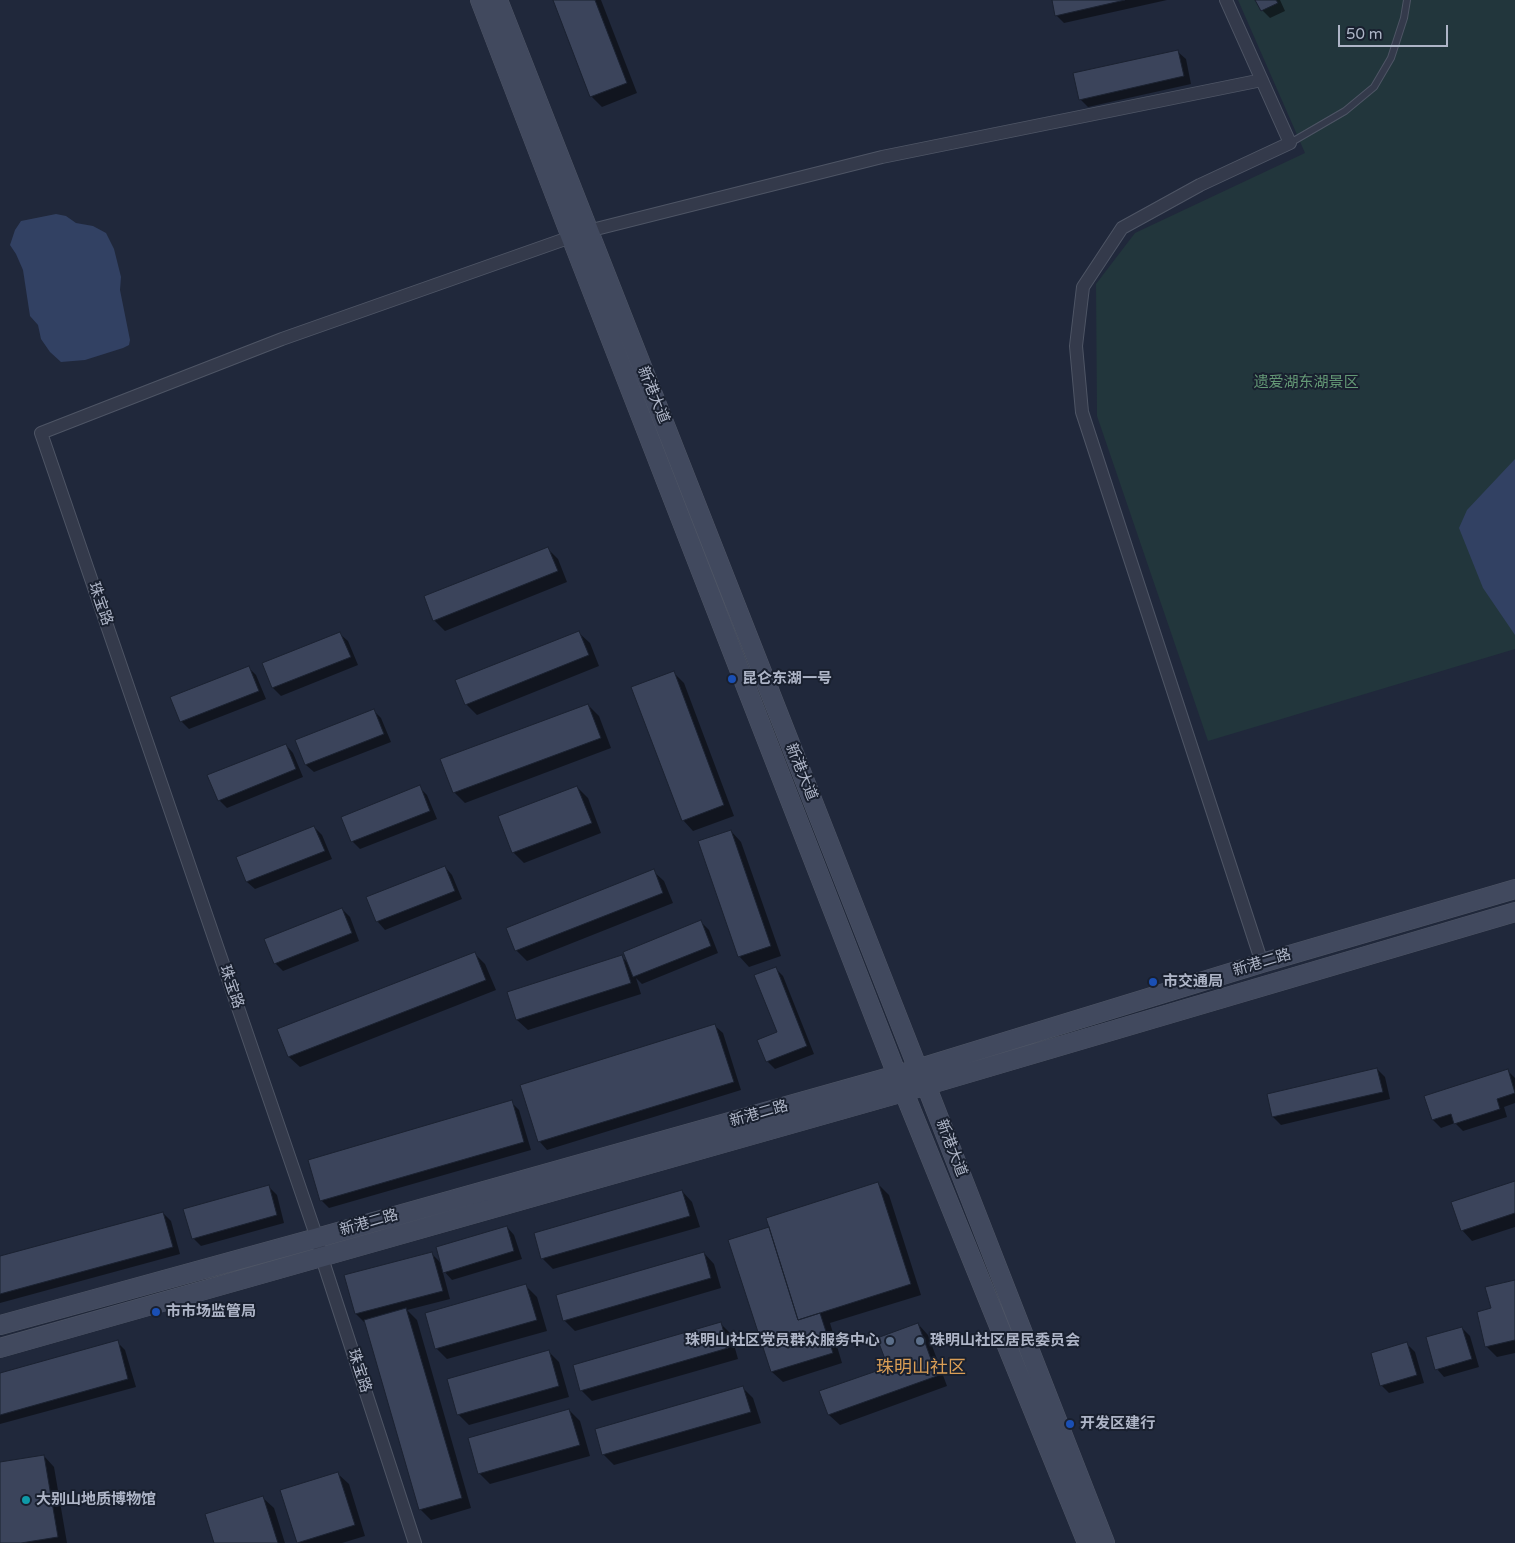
<!DOCTYPE html>
<meta charset="utf-8">
<style>
body{margin:0}
#map{position:relative;width:1515px;height:1543px;overflow:hidden;background:#20283b;font-family:"Varela Round",sans-serif}
canvas{display:block}
.scale{position:absolute;left:1338px;top:25px;width:110px;height:22px;box-sizing:border-box;border:2px solid #aeb5c7;border-top:0;padding-left:6px;font-size:15px;line-height:18px;white-space:nowrap;color:#aeb5c7;-webkit-text-stroke:4px #19202f;paint-order:stroke}
</style>
<div id="map">
<canvas width="1515" height="1543"></canvas>
<div class="scale">50 m</div>
</div>
<script>
const context = document.querySelector('canvas').getContext('2d');
context.lineJoin = 'round';
function fill(path, color) { context.fillStyle = color; context.fill(path, 'evenodd'); }
const poly = rows => new Path2D(rows.map(r => 'M' + r).join(''));
function strokePath(path, color, width, dash) { context.strokeStyle = color; context.lineWidth = width; context.lineCap = dash ? 'butt' : 'round'; context.setLineDash(dash || []); context.stroke(path); }
function drawText(font, color, halo, rows, align = 'center') {
  context.font = font + ' "Varela Round","Noto Sans SC",sans-serif'; context.lineWidth = 4; context.setLineDash([]); context.textBaseline = 'middle'; context.strokeStyle = halo; context.fillStyle = color; for (const [text, x, y, turn = 0] of rows) {
    context.save(); context.translate(x, y); context.rotate((+turn || 0) * Math.PI / 180); context.textAlign = isNaN(turn) ? turn : align; if (halo) context.strokeText(text, 0, 0); context.fillText(text, 0, 0); context.restore();
  }
}
const green = poly([
 [1238,0,1515,0,1515,649,1208,741,1097,416,1096,284,1135,233,1305,153]
]);
const water = poly([
 [56,214,66,216,76,223,93,226,106,233,114,249,121,277,120,290,130,340,129,345,123,348,85,360,61,362,50,352,41,339,38,325,30,316,23,270,16,254,10,245,15,230,21,221],
 [1515,459,1515,635,1483,588,1459,528,1467,510]
]);
const shadow = poly([
 [554,0,601,0,637,93,602,107,591,96],
 [1053,0,1167,0,1064,23,1056,15],
 [1257,0,1280,0,1285,11,1270,18,1262,10],
 [1178,52,1186,59,1191,84,1088,107,1080,99],
 [547,548,558,559,567,582,445,631,434,620],
 [579,633,590,643,599,666,477,715,466,704],
 [340,634,348,641,358,665,281,696,273,688,264,664],
 [248,667,256,675,266,699,189,729,181,721],
 [674,673,684,683,734,816,693,831,683,820],
 [588,705,599,716,611,748,465,803,454,792],
 [373,710,381,718,391,742,314,772,306,765,297,741],
 [286,745,293,753,303,777,227,808,219,800],
 [419,787,427,795,437,819,360,849,352,841],
 [577,787,588,798,601,833,524,863,513,852],
 [314,827,322,835,332,859,255,889,247,882],
 [731,831,741,842,781,956,749,967,739,956],
 [445,867,452,875,462,899,385,930,378,922,368,898],
 [653,871,664,881,673,903,527,961,516,950],
 [342,909,350,917,359,941,283,971,275,963],
 [701,922,709,930,718,953,642,984,636,978,641,994,528,1030,517,1020,508,993,621,956,629,964],
 [474,953,485,964,496,990,300,1067,289,1057,278,1030],
 [775,968,783,976,814,1054,775,1069,767,1061,778,1033],
 [715,1026,723,1033,741,1090,547,1150,540,1142,522,1086],
 [1377,1069,1385,1077,1390,1099,1281,1125,1273,1117,1268,1095],
 [1508,1071,1515,1078,1515,1103,1504,1107,1507,1117,1463,1131,1455,1123,1441,1128,1433,1120,1426,1097],
 [511,1102,519,1110,531,1150,329,1208,321,1200],
 [1515,1183,1515,1227,1472,1241,1462,1230],
 [878,1184,889,1195,921,1295,830,1323,842,1363,783,1382,772,1372,770,1228],
 [269,1187,277,1195,284,1223,201,1246,193,1238],
 [682,1191,692,1202,700,1227,553,1269,542,1258],
 [163,1213,171,1221,180,1254,0,1303,0,1257],
 [507,1227,514,1235,522,1259,452,1280,442,1269,450,1299,407,1310,417,1320,471,1508,431,1520,420,1509,365,1321,364,1322,356,1314,432,1254,442,1264],
 [704,1253,714,1264,721,1288,575,1331,564,1320],
 [1515,1281,1515,1353,1497,1357,1487,1347,1492,1309],
 [526,1286,537,1297,547,1331,447,1359,436,1348],
 [721,1324,731,1334,738,1359,592,1401,581,1390],
 [918,1324,928,1335,947,1386,840,1425,829,1415,821,1392,889,1367],
 [1462,1328,1470,1336,1479,1367,1444,1377,1437,1369],
 [117,1342,125,1350,136,1387,0,1424,0,1374],
 [1407,1344,1415,1352,1424,1383,1389,1393,1381,1385],
 [548,1351,559,1362,569,1397,469,1425,458,1414],
 [743,1388,753,1398,761,1423,614,1465,603,1454],
 [569,1410,580,1421,590,1456,490,1484,479,1473],
 [44,1456,54,1467,67,1543,0,1543,0,1463],
 [338,1474,349,1484,365,1536,342,1543,298,1543],
 [263,1498,274,1508,285,1543,215,1543]
]);
const building = poly([
 [553,0,595,0,627,83,590,97,553,0],
 [1052,0,1125,0,1055,16,1052,0],
 [1255,0,1276,0,1278,3,1261,11,1255,0],
 [1178,50,1184,76,1079,100,1073,73,1178,50],
 [548,547,558,571,433,621,424,596,548,547],
 [579,631,589,655,465,705,455,680,579,631],
 [340,632,351,657,272,688,262,663,340,632],
 [249,666,259,691,180,722,170,697,249,666],
 [674,671,724,805,682,821,631,687,674,671],
 [588,704,601,738,453,793,440,759,588,704],
 [374,709,384,734,305,765,295,740,374,709],
 [286,744,296,769,218,801,207,775,286,744],
 [420,785,430,811,351,842,341,817,420,785],
 [577,786,592,823,512,853,498,816,577,786],
 [314,826,325,851,246,882,236,857,314,826],
 [731,830,771,946,738,957,698,841,731,830],
 [445,866,455,891,376,922,366,897,445,866],
 [654,869,663,893,515,951,506,928,654,869],
 [342,908,352,933,274,964,264,939,342,908],
 [701,920,711,946,633,977,623,952,701,920],
 [475,952,486,980,288,1057,277,1029,475,952],
 [622,955,631,983,516,1020,507,992,622,955],
 [776,967,807,1046,766,1062,757,1040,777,1032,754,975,776,967],
 [715,1024,734,1082,538,1142,520,1085,715,1024],
 [1377,1068,1383,1092,1272,1117,1267,1094,1377,1068],
 [1508,1069,1515,1093,1497,1099,1500,1109,1454,1124,1451,1114,1432,1120,1424,1096,1508,1069],
 [512,1100,524,1142,320,1201,308,1160,512,1100],
 [1515,1181,1515,1213,1461,1231,1451,1202,1515,1181],
 [878,1182,911,1284,798,1320,766,1218,878,1182],
 [269,1185,277,1215,192,1239,183,1209,269,1185],
 [682,1190,690,1216,541,1259,534,1233,682,1190],
 [163,1212,173,1247,0,1294,0,1256,163,1212],
 [507,1226,514,1251,443,1273,436,1247,507,1226],
 [769,1227,798,1320,820,1313,833,1353,771,1372,728,1240,769,1227],
 [432,1252,443,1291,355,1314,344,1275,432,1252],
 [704,1252,711,1278,563,1321,556,1295,704,1252],
 [1515,1280,1515,1340,1485,1347,1477,1312,1491,1308,1485,1287,1515,1280],
 [526,1284,537,1320,435,1349,425,1313,526,1284],
 [406,1308,462,1498,419,1510,364,1320,406,1308],
 [721,1322,728,1348,580,1391,573,1365,721,1322],
 [918,1323,937,1376,828,1415,819,1391,888,1367,877,1338,918,1323],
 [1462,1327,1472,1359,1435,1370,1426,1337,1462,1327],
 [118,1340,128,1379,0,1415,0,1373,118,1340],
 [1407,1342,1417,1375,1380,1386,1371,1353,1407,1342],
 [549,1350,559,1386,457,1415,447,1379,549,1350],
 [743,1386,751,1412,602,1455,595,1429,743,1386],
 [569,1409,580,1445,478,1474,468,1438,569,1409],
 [44,1455,58,1537,21,1543,0,1543,0,1462,44,1455],
 [338,1472,355,1525,297,1543,280,1490,338,1472],
 [263,1496,278,1543,214,1543,205,1514,263,1496]
]);
const service = poly([
 [1290,143,1345,111,1374,87,1391,58,1404,18,1407,0]
]);
const minor = poly([
 [1226,0,1290,143,1200,185,1122,228,1083,287,1076,346,1082,412,1262,963],
 [415,1543,322,1258,317,1238,41,433,282,339,588,231,882,157,1262,80]
]);
const secondary = poly([
 [480,0,571,237,897,1075,1087,1543],
 [498,0,918,1069,926,1085,1105,1543],
 [0,1325,317,1238,897,1075,1262,963,1515,889],
 [0,1348,904,1092,1515,912]
]);
const markers = [
 [732,679,5,"#1a4fb4"],
 [1153,982,5,"#1a4fb4"],
 [156,1312,5,"#1a4fb4"],
 [890,1341,5,"#5c6f8a"],
 [920,1341,5,"#5c6f8a"],
 [1070,1424,5,"#1a4fb4"],
 [26,1500,5,"#0f9aa8"]
];
const parkNames = [
 ["遗爱湖东湖景区",1306,383]
];
const streetNames = [
 ["新港大道",653,395,68],
 ["珠宝路",100,604,71],
 ["新港大道",801,772,68],
 ["新港二路",1262,963,-17],
 ["珠宝路",231,987,71],
 ["新港二路",759,1114,-16],
 ["新港大道",951,1148,69],
 ["新港二路",369,1223,-16],
 ["珠宝路",359,1371,72]
];
const poiNames = [
 ["昆仑东湖一号",742,679],
 ["市交通局",1163,982],
 ["市市场监管局",166,1312],
 ["珠明山社区党员群众服务中心",880,1341,"right"],
 ["珠明山社区居民委员会",930,1341],
 ["开发区建行",1080,1424],
 ["大别山地质博物馆",36,1500]
];
const quarterNames = [
 ["珠明山社区",921,1368]
];
fill(green, '#22363c');
fill(water, '#324163');
fill(shadow, '#0007');
fill(building, '#3b445b');
strokePath(building, '#1b2231', 1);
strokePath(service, '#4e5565', 8);
strokePath(minor, '#4e5565', 14);
strokePath(secondary, '#4e5565', 20);
strokePath(service, '#343a4b', 6);
strokePath(minor, '#343a4b', 12);
strokePath(secondary, '#41495e', 19);
for (const [x, y, r, color] of markers) { const dot = new Path2D(); dot.arc(x, y, r, 0, 2 * Math.PI); context.fillStyle = color; context.fill(dot); strokePath(dot, '#19202f', 2); }
drawText('15px', '#649976', '#19202f', parkNames);
drawText('15px', '#aeb5c7', '#19202f', streetNames);
drawText('bold 15px', '#aeb5c7', '#19202f', poiNames, 'left');
drawText('18px', '#da9e56', '#19202f', quarterNames);
</script>
